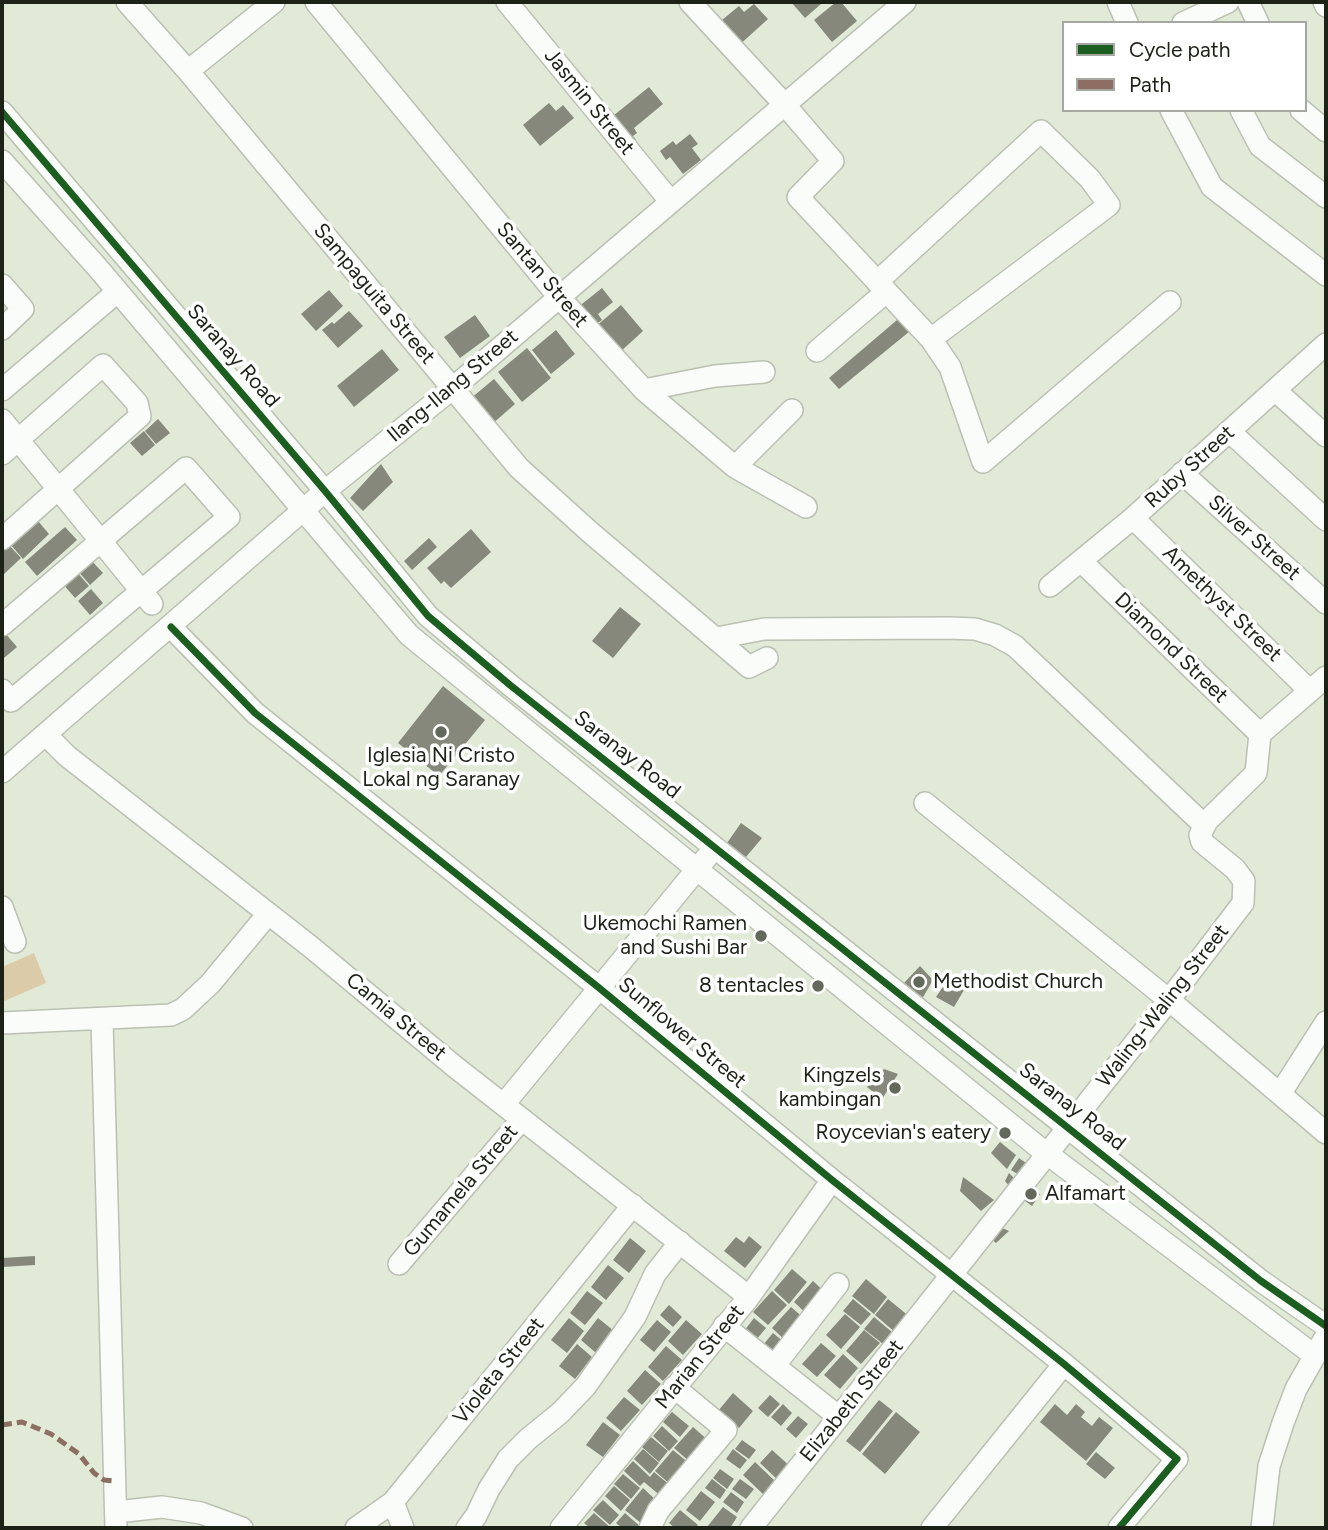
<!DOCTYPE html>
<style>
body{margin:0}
#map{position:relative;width:1328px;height:1530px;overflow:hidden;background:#e1e9d7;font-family:Figtree,sans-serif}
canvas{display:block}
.frame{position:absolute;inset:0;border:4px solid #1d2217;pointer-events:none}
.legend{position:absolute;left:1062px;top:21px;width:245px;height:91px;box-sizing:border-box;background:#fff;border:2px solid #a5a7a2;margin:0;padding:9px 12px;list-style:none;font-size:21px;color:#1d2217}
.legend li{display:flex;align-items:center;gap:14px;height:35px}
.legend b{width:35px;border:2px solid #a5a7a2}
</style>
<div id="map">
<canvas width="1328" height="1530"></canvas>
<div class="frame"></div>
<ul class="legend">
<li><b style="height:9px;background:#1b5e20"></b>Cycle path</li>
<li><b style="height:9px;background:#8d6e63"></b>Path</li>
</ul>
</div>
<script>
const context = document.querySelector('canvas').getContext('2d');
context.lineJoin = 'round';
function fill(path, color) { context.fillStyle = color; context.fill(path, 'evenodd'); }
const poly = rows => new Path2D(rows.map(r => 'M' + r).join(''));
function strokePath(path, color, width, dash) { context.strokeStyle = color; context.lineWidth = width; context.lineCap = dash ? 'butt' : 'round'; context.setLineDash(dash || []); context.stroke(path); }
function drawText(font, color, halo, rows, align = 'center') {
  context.font = font + ' Figtree,sans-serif'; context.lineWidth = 7; context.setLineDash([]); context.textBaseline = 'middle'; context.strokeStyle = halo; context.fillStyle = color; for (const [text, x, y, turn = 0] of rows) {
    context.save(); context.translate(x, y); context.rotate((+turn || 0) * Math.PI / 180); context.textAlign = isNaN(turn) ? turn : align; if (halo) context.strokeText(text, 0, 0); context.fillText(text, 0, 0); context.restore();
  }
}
const green = poly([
 [34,953,46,983,2,1002,2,967]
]);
const building = poly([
 [791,2,819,2,821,4,805,18],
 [836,2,841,2,857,21,832,42,814,20],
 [754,4,768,19,736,48,716,25,739,6,744,12],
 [649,87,663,104,634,128,637,133,633,136,636,140,629,146,608,120],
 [549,103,556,111,563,105,574,118,540,146,523,125],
 [690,134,698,144,692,148,701,160,683,174,670,157,666,160,660,151,673,141,676,145],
 [602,288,613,302,598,314,602,320,592,327,577,308],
 [329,290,343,306,316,331,301,314],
 [621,305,643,331,618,354,595,327],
 [349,311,363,326,338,348,322,330,332,322,334,324],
 [904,314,915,327,839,389,829,378],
 [475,315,490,336,460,358,444,337],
 [556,330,575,354,551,374,532,350],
 [527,348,551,378,522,402,498,372],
 [382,349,399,370,354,407,337,386],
 [494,379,515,404,491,425,470,399],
 [158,419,170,433,156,444,145,431],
 [144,431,155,445,142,456,130,443],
 [381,464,393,482,363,511,350,498],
 [38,521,49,534,23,559,11,545],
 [65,527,77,540,37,576,25,562],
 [471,529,491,552,451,588,444,581,441,584,427,568],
 [429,538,437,547,412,570,404,561],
 [9,545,21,558,2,576,2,551],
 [91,560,103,573,90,585,78,571],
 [77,572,89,586,75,598,63,584],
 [91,589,103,603,90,615,78,601],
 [620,607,641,624,613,658,592,641],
 [5,633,17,647,4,658,2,636],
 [443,686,485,720,439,776,398,743],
 [741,823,762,838,746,857,727,843],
 [920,966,933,980,922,999,904,983],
 [949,978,964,990,954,1007,936,997],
 [884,1069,898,1074,882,1099,867,1087],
 [1000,1142,1016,1155,1007,1169,991,1153],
 [1019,1158,1026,1163,1019,1175,1011,1170],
 [1009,1173,1015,1179,1010,1187,1005,1181],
 [963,1177,994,1200,981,1211,960,1191],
 [1029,1186,1040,1194,1032,1206,1021,1198],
 [1000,1227,1009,1231,996,1243,989,1237],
 [749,1236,762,1247,745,1268,724,1251,736,1237,744,1243],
 [630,1238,646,1251,629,1273,613,1260],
 [35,1256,35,1265,2,1267,2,1258],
 [608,1265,624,1278,606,1300,591,1287],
 [792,1269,807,1282,789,1304,774,1290],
 [866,1279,887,1297,874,1314,852,1296],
 [813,1281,828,1295,809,1316,794,1302],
 [587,1291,603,1303,585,1325,570,1313],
 [772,1291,787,1305,768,1325,753,1312],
 [853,1299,871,1314,861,1325,843,1311],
 [888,1299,910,1317,896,1333,875,1315],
 [669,1305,682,1317,673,1327,660,1315],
 [791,1307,806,1320,787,1342,772,1328],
 [845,1314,860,1327,841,1349,826,1335],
 [874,1317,892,1332,883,1344,864,1329],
 [569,1318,584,1331,567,1353,551,1340],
 [598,1318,614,1331,596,1353,581,1340],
 [754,1318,766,1328,756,1340,744,1331],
 [657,1320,671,1332,654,1352,640,1340],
 [686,1320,702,1334,683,1355,668,1341],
 [864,1330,880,1343,861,1364,846,1351],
 [773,1333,785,1343,775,1355,763,1345],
 [821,1343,836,1356,817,1377,802,1364],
 [577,1344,592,1357,575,1379,559,1366],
 [666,1346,682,1360,663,1381,648,1367],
 [843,1354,858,1368,840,1389,824,1375],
 [645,1370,661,1384,642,1405,627,1391],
 [733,1393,753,1411,739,1428,718,1411],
 [770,1395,780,1404,768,1417,758,1408],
 [624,1397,640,1410,621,1431,606,1418],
 [879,1400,893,1411,860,1452,846,1441],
 [783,1404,792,1413,781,1426,771,1417],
 [1055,1404,1067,1415,1076,1404,1085,1412,1081,1417,1092,1426,1099,1417,1113,1428,1086,1461,1040,1422],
 [672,1412,689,1426,680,1437,663,1422],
 [896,1412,920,1432,885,1474,862,1454],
 [798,1416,808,1424,796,1438,786,1429],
 [603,1422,620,1435,603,1457,586,1445],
 [662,1426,678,1441,669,1451,653,1436],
 [693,1427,710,1442,691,1463,674,1448],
 [651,1437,668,1451,659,1462,642,1447],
 [742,1440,756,1450,749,1459,735,1449],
 [643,1449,659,1463,650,1474,634,1459],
 [733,1449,747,1460,740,1469,726,1459],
 [673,1450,690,1464,671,1485,655,1471],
 [772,1450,792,1468,780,1482,760,1463],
 [1096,1452,1115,1468,1105,1479,1086,1464],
 [633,1461,650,1477,654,1472,671,1486,662,1497,644,1482,640,1486,624,1471],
 [755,1462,775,1481,763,1494,743,1475],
 [720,1469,734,1479,727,1489,713,1478],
 [623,1474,640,1488,631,1499,614,1484],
 [712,1479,726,1490,720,1499,705,1488],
 [740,1479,754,1489,746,1499,732,1489],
 [614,1486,630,1500,621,1511,605,1496],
 [643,1488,659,1503,642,1524,625,1510],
 [701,1491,715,1502,700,1521,686,1510],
 [731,1492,744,1502,737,1513,723,1502],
 [603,1500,619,1515,610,1525,593,1510],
 [723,1507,737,1517,730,1528,707,1527],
 [680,1510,698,1525,695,1528,675,1528,669,1523],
 [594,1513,611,1528,590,1528,584,1523],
 [625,1513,642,1528,622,1528,616,1523]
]);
const minor = poly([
 [127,2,188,71,519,468,591,533,749,667,767,658],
 [316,2,559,297,644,390,735,467,806,507],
 [507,2,671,202],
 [690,2,785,105,833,161,798,197,931,339,950,367,983,462,1170,302],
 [1118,2,1127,23],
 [1248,2,1258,23],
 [1324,2,1326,6],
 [1183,23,1228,2],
 [188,71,274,2],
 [1171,110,1212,187,1326,275],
 [1241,110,1260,146,1326,197],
 [1301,110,1326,131],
 [2,112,325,491,428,616,510,685,1261,1281,1326,1326],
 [2,161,97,267,409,635,1037,1146,1315,1356],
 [877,282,1041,131,1090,179,1109,205,931,339],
 [2,285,23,309,2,329],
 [817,351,886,292],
 [2,390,117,292],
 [644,390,715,376,764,372],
 [1276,391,1326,436],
 [2,420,152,604],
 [1229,431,1326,520],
 [2,454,103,365,137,403,140,416,2,539],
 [735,467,792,410],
 [1182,473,1326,603],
 [1133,518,1310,691],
 [1082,562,1260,734],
 [1050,586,1133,518,1326,344],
 [2,625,186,468,229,517,11,701,2,690],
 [171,627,255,713,598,987,832,1180,1064,1364,1177,1459,1119,1528],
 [717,638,764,629,948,628,975,629,995,635,1015,646,1203,824],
 [1260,734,1326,677],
 [46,735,67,756,311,947,454,1066,749,1297],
 [2,772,325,491,453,388,905,2],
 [925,803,1169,1000,1280,1094],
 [2,907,15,942],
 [102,1020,116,1528],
 [1326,1022,1280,1094,1326,1133],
 [2,1023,171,1015,183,1009,210,984,268,914],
 [504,1104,707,857],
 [399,1264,522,1119],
 [724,1326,839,1417],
 [775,1365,838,1284],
 [393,1502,403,1528],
 [116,1512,162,1507,201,1513,242,1528],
 [356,1528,393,1502,633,1205],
 [467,1528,476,1516,489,1489,508,1459,528,1439,560,1413,585,1387,635,1317,655,1274,680,1242],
 [561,1528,749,1297,832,1180],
 [650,1528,658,1511,726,1430,674,1387],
 [751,1528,1169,1000,1243,903,1244,881,1235,869,1202,842,1200,835,1207,821,1256,773,1260,734],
 [932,1528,1064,1364],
 [1262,1528,1269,1466,1283,1423,1296,1389,1326,1336]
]);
const quiet = poly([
 [2,1425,22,1422,51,1434,79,1454,94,1473,104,1480,114,1481]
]);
const cycleway = poly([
 [2,112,325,491,428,616,510,685,1261,1281,1326,1326],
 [171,627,255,713,598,987,832,1180,1064,1364,1177,1459,1119,1528]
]);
const markers = [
 [441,732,7,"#62685a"],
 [761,936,7,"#62685a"],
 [919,982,7,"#62685a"],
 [818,986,7,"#62685a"],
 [895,1088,7,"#62685a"],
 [1005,1133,7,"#62685a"],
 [1031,1194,7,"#62685a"]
];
const streetNames = [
 ["Jasmin Street",589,102,51],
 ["Santan Street",542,275,50],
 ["Sampaguita Street",374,294,50],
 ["Saranay Road",233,356,49],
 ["Ilang-Ilang Street",453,386,-40],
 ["Ruby Street",1190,467,-42],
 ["Silver Street",1254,538,42],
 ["Amethyst Street",1222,604,44],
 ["Diamond Street",1171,648,44],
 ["Saranay Road",627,755,38],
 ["Waling-Waling Street",1163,1006,-52],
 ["Camia Street",396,1017,40],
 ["Sunflower Street",682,1033,40],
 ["Saranay Road",1072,1107,38],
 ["Gumamela Street",461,1191,-50],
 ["Marian Street",700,1357,-51],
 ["Violeta Street",499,1371,-51],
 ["Elizabeth Street",852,1401,-51]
];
const poiNames = [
 ["Iglesia Ni Cristo",441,756,"center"],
 ["Lokal ng Saranay",441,780,"center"],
 ["Ukemochi Ramen",747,924],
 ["and Sushi Bar",747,948],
 ["Methodist Church",933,982,"left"],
 ["8 tentacles",804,986],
 ["Kingzels",881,1076],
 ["kambingan",881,1100],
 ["Roycevian's eatery",991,1133],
 ["Alfamart",1045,1194,"left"]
];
fill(green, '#dccba8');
fill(building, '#85887b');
strokePath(minor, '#bac0b2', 24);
strokePath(minor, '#fafcf9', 21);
strokePath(quiet, '#8d6e63', 5, [10, 5]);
strokePath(cycleway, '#1b5e20', 7);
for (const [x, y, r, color] of markers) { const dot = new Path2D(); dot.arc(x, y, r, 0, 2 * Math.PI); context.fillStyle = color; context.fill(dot); strokePath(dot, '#fff', 2.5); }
drawText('21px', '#1d2217', '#fff', streetNames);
drawText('21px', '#1d2217', '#fff', poiNames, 'right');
</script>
